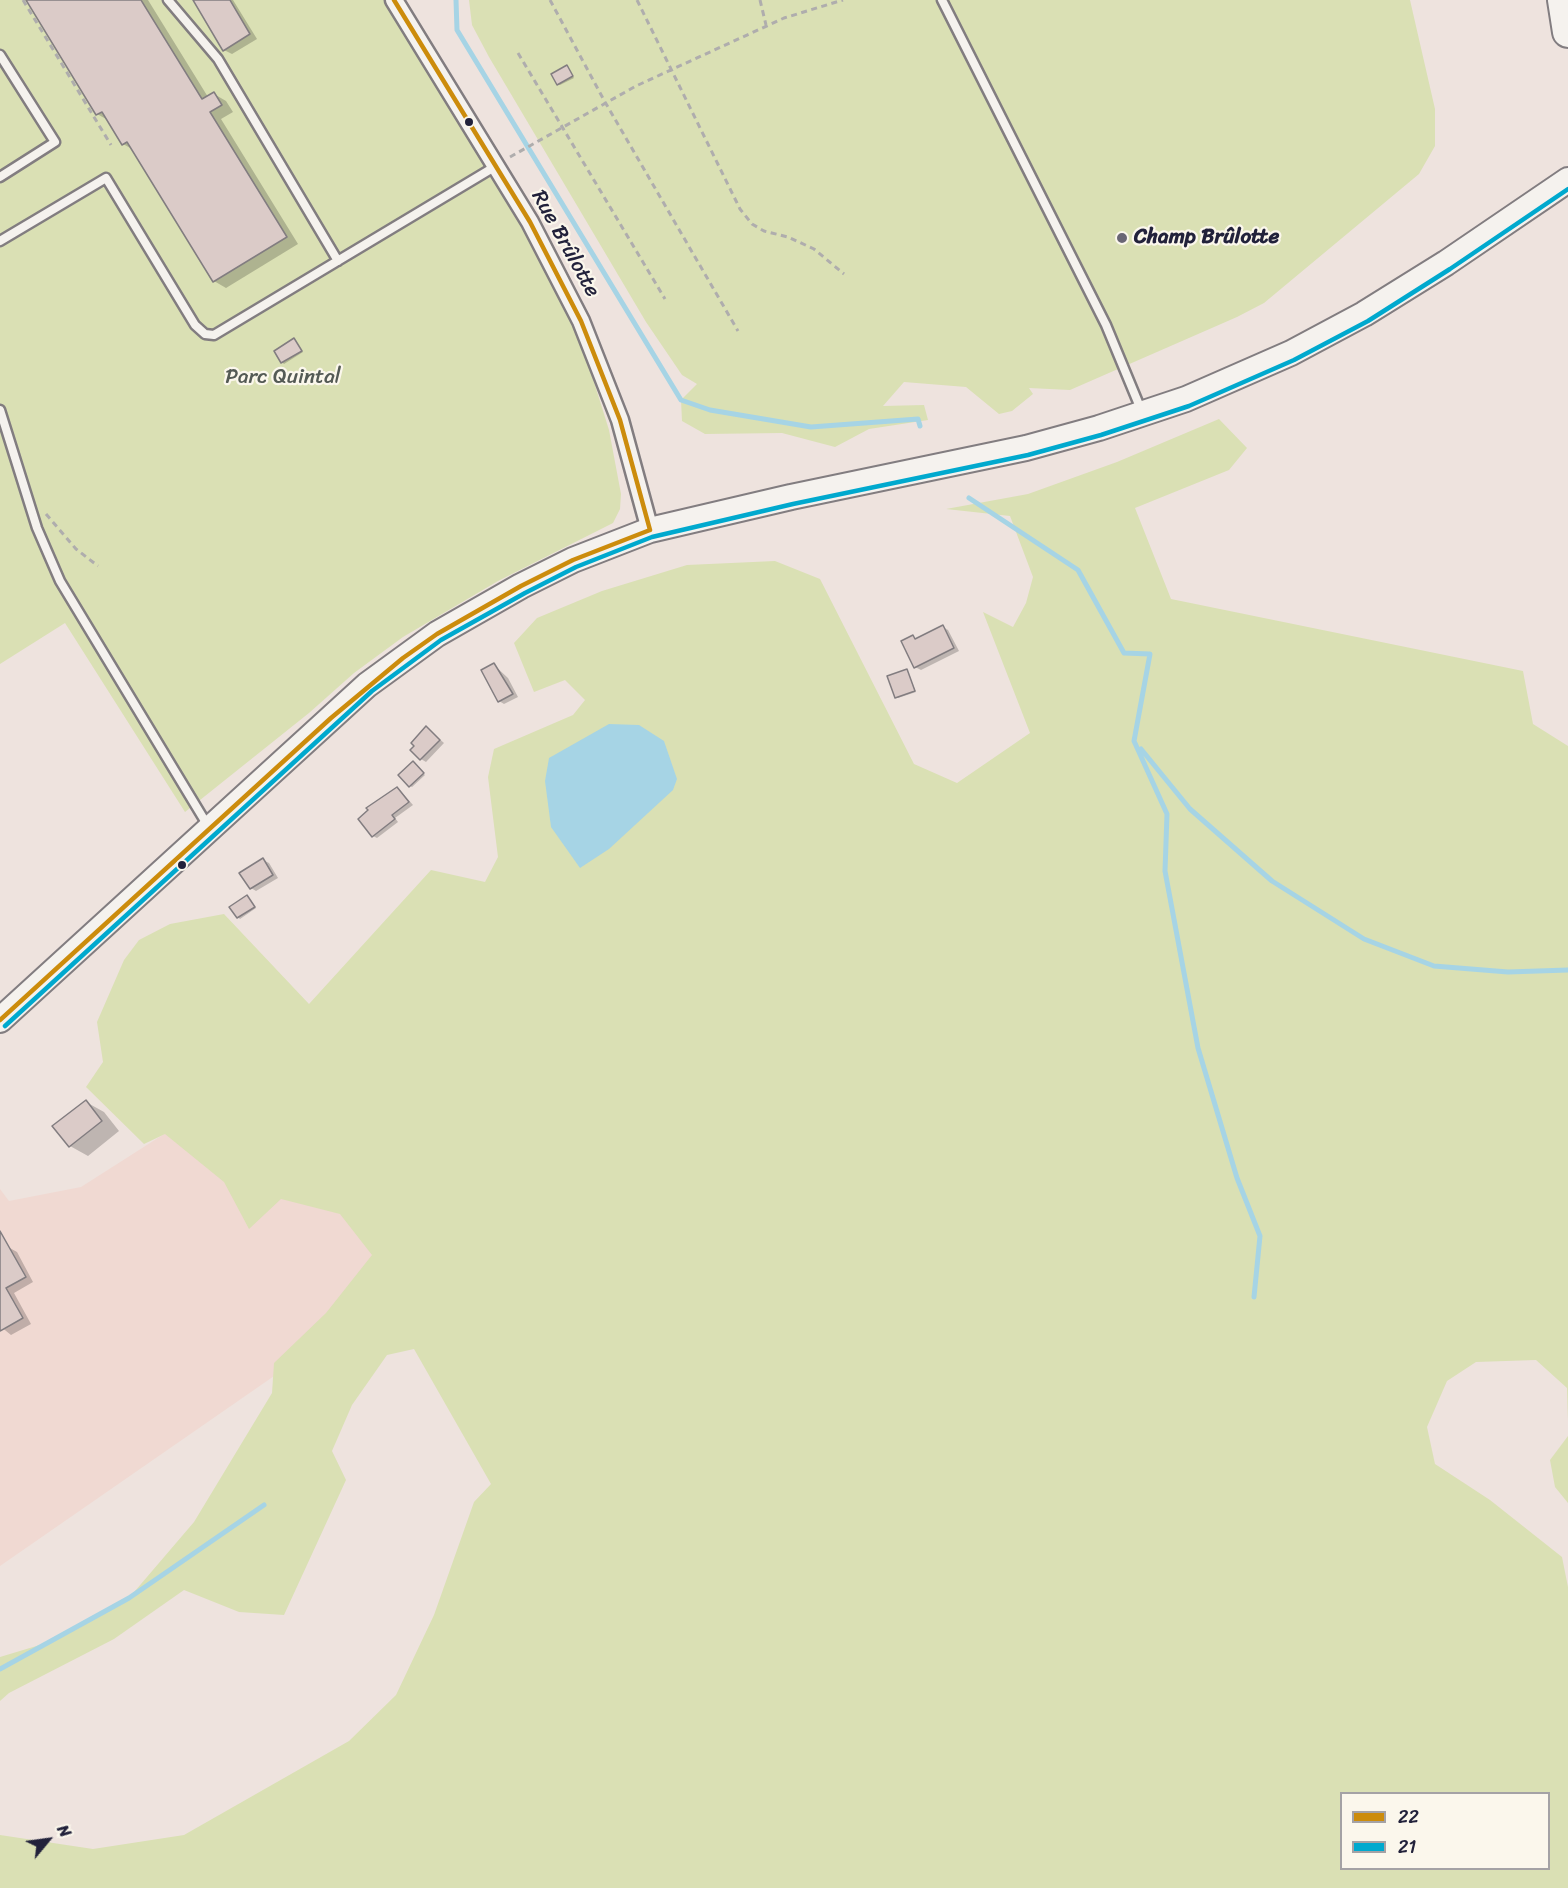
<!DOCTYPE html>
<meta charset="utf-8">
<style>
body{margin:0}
#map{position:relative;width:1568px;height:1888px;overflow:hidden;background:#eee3de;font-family:Sriracha,sans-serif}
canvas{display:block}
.legend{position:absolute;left:1340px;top:1792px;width:210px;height:78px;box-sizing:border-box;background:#fbf7ec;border:2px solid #a4a2a5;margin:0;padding:8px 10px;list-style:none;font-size:18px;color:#22223b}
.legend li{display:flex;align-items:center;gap:12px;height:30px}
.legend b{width:30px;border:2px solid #a4a2a5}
.north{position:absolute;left:18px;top:1810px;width:60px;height:60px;-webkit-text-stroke:4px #fbf7ec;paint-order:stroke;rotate:61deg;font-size:16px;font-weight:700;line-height:24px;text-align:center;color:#22223b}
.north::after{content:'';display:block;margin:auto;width:21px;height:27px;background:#22223b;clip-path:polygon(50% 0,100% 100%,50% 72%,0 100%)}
</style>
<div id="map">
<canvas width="1568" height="1888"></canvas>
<ul class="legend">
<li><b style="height:8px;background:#cc8c0c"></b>22</li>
<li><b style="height:8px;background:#00a9ce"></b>21</li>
</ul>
<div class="north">N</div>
</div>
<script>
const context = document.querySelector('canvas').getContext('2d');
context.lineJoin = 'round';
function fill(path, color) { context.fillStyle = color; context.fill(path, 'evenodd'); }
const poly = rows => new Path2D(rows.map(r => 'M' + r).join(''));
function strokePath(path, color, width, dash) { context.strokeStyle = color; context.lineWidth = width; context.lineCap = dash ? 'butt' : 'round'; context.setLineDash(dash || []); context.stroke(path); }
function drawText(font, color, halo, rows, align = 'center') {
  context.font = font + ' Sriracha,sans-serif'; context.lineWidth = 4.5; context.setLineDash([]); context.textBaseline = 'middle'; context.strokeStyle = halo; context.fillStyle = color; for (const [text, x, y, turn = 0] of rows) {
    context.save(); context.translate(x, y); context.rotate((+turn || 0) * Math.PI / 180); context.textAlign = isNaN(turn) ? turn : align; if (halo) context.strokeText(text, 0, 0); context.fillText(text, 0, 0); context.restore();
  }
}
const built = poly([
 [263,1071,427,1270,0,1566,0,1189,9,1201,81,1187]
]);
const green = poly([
 [0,0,384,0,510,204,539,256,584,350,609,430,621,494,620,509,613,523,498,581,403,637,354,673,309,713,185,812,65,623,0,664],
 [469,0,1410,0,1435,109,1435,146,1419,174,1264,303,1237,317,1070,390,1029,388,1033,394,1012,411,999,414,966,387,904,382,883,406,924,405,928,420,869,429,835,447,782,433,705,434,682,421,681,400,697,384,682,375,646,322,489,57,472,25],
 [1219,419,1247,448,1229,470,1135,508,1171,599,1523,671,1533,724,1568,746,1568,1421,1567,1388,1536,1360,1476,1362,1447,1381,1427,1427,1435,1464,1490,1500,1562,1557,1568,1587,1568,1888,0,1888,0,1835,93,1849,184,1835,349,1741,396,1695,434,1615,474,1502,491,1484,414,1349,387,1355,352,1405,332,1451,346,1480,284,1615,239,1612,184,1590,114,1639,9,1693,0,1701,0,1657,53,1641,129,1598,194,1522,272,1393,274,1363,326,1313,372,1255,340,1214,281,1199,249,1229,224,1182,165,1134,144,1144,86,1087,103,1062,97,1022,124,960,139,940,170,924,224,914,309,1004,431,870,485,882,498,857,488,777,494,749,573,715,585,700,565,680,534,692,514,643,537,618,602,591,687,565,775,561,820,579,914,764,957,783,1030,733,983,612,1013,627,1026,603,1033,577,1010,516,946,509,1028,494,1117,462],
 [1342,1794,1548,1794,1548,1868,1342,1868],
 [1568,1436,1568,1503,1555,1487,1550,1460]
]);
const water = poly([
 [609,724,639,725,664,741,677,779,673,790,609,849,580,868,551,827,545,781,549,758]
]);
const shadow = poly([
 [28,0,148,0,208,97,214,94,226,101,233,112,221,119,298,244,226,288,214,281,134,150,123,144,108,120,97,114],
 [194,0,233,0,257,39,232,54,224,50],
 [567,67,574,78,560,85,558,84],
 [294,340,303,352,284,364,282,362],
 [943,627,948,630,959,651,921,670,915,667,913,637,918,640],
 [494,665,508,678,518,697,504,704,499,701],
 [907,671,916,692,898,698,896,696],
 [427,728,444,743,426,762,421,759],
 [415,765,425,775,412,787,410,786],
 [398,788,413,805,395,818,398,822,377,838,373,836],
 [263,860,269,863,278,878,256,891,251,888],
 [247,897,256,908,240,919,238,917],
 [86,1102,104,1112,119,1131,88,1156,70,1146],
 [8,1247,17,1252,33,1282,14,1293,31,1324,11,1335,0,1326,0,1252]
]);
const stream = poly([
 [456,0,457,30,681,400,710,410,811,427,918,419,920,426],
 [969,498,1078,570,1124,653,1150,654,1134,741,1167,814,1165,871,1198,1048,1237,1178,1260,1236,1254,1297],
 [1141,749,1190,809,1272,881,1364,939,1434,966,1508,972,1568,970],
 [0,1669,129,1598,264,1505]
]);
const building = poly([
 [26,0,141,0,202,99,214,92,222,105,210,112,287,237,213,282,127,142,122,145,102,112,96,115,26,0],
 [193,0,230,0,250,34,223,51,193,0],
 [567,65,573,76,557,85,551,74,567,65],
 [294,338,302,351,281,363,274,351,294,338],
 [943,625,954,648,914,668,901,641,913,635,915,639,943,625],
 [494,663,513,694,498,702,481,670,494,663],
 [907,669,915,691,895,698,887,676,907,669],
 [426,726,440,740,420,760,410,750,414,746,411,743,426,726],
 [413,761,424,773,409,787,398,775,413,761],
 [397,787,409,802,392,815,395,819,372,837,358,819,368,810,366,808,397,787],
 [263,858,273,875,250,889,239,873,263,858],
 [247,895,255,907,237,918,229,907,247,895],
 [86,1100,102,1121,69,1147,52,1126,86,1100],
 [0,1231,26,1277,6,1288,23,1318,0,1331,0,1231]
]);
const path = poly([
 [23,0,111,145],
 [550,0,605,102,738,331],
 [637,0,740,209,752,224,764,231,788,237,814,249,844,274],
 [760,0,766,25],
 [518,53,665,299],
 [510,157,636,86,784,18,843,0],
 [46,514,76,549,98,566]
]);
const lane = poly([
 [168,0,218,59,338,261],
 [942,0,1106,325,1142,412],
 [0,55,55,142,0,177],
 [0,241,106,178,195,325,205,334,214,335,496,166],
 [0,410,37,528,60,581,208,826]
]);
const street = poly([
 [394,0,530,222,581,321,620,420,650,530]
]);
const secondary = poly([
 [0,1020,367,685,437,634,521,586,573,560,650,530,791,497,1026,448,1099,428,1186,399,1291,353,1364,314,1446,263,1568,180]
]);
const highway = poly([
 [1563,0,1568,32]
]);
const bus1 = poly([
 [394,0,530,222,581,321,620,420,650,530],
 [0,1020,331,718,403,658,437,634,521,586,573,560,650,530]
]);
const bus2 = poly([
 [5,1026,372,691,441,640,525,593,576,567,652,537,793,504,1028,455,1101,435,1189,406,1294,360,1368,321,1450,269,1568,189]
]);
const markers = [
 [469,122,5,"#22223b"],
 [1122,238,6,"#696674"],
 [182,865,5,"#22223b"]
];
const poiNames = [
 ["Champ Brûlotte",1134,238]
];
const streetNames = [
 ["Rue Brûlotte",565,244,61]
];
const parkNames = [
 ["Parc Quintal",283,378]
];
fill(built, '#f0d9d2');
fill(green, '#dae0b4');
fill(water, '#a6d4e5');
fill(shadow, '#0003');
strokePath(stream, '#a6d4e5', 5);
fill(building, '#dbcbc8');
strokePath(building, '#827d80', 1.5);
strokePath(lane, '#827d80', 13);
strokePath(street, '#827d80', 21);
strokePath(secondary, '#827d80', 28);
strokePath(highway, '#827d80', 34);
strokePath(path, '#afadad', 3, [6, 4.5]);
strokePath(lane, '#f5f2ee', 8);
strokePath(street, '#f5f2ee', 16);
strokePath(secondary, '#f5f2ee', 24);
strokePath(highway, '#f5f2ee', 30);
strokePath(bus1, '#cc8c0c', 4.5);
strokePath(bus2, '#00a9ce', 4.5);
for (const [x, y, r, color] of markers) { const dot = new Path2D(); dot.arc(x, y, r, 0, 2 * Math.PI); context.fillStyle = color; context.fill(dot); strokePath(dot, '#fbf7ec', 2); }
drawText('bold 21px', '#22223b', '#fbf7ec', poiNames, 'left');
drawText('21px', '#22223b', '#fbf7ec', streetNames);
drawText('21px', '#545a55', '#fbf7ec', parkNames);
</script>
